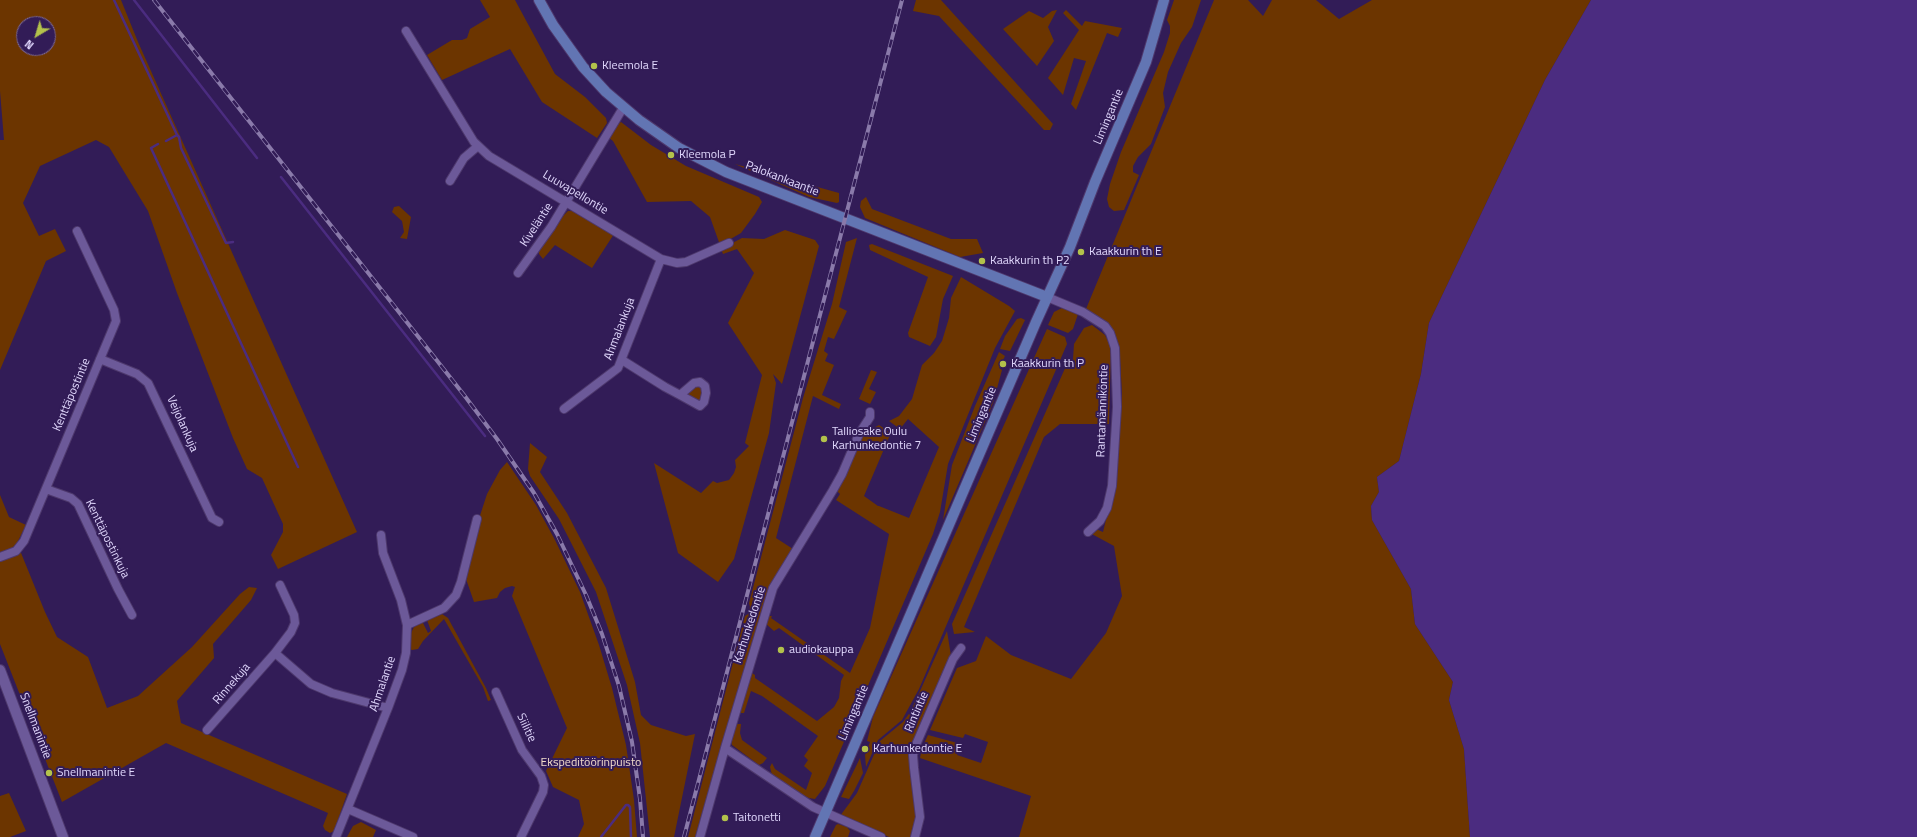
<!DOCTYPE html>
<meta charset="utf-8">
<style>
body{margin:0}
#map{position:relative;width:1917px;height:837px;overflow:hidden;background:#321c57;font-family:"Titillium Web",sans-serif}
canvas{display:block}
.north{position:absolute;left:16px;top:16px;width:40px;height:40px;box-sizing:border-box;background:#321c57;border:1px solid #786799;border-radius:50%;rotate:218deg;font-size:11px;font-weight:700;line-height:16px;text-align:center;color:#e0d7fc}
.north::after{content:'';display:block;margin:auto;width:14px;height:18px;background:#b3c24b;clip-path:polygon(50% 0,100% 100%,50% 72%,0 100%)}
</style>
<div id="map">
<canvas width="1917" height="837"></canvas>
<div class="north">N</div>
</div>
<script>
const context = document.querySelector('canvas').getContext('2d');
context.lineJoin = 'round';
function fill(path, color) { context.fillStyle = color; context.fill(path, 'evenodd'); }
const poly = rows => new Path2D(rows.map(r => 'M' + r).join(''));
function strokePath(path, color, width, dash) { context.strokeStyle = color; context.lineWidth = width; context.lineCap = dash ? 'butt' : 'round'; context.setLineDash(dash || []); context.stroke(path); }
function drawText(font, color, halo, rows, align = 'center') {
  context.font = font + ' "Titillium Web",sans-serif'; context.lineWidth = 4; context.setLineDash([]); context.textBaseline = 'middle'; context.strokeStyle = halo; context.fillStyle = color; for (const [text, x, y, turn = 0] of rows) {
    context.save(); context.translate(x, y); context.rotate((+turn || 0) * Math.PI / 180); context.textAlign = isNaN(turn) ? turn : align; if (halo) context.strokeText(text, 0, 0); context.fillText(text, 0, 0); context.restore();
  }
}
const green = poly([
 [0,0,121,0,138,42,357,532,278,569,271,555,283,532,283,524,262,478,247,469,233,438,177,293,148,211,109,147,96,140,40,166,23,203,39,236,55,229,66,251,46,261,0,370,0,140,4,140,0,91],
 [24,24,48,24,48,48,24,48],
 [480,0,515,0,555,74,585,97,606,118,607,123,597,138,542,102,510,49,442,80,427,55,452,40,462,40,467,38,470,29,490,17],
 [916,0,941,0,1053,124,1050,130,1044,130,939,16,913,11],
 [1174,0,1201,0,1192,27,1181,43,1168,72,1163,93,1165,107,1151,144,1138,157,1133,166,1133,172,1139,175,1124,210,1114,211,1109,207,1107,199,1110,184,1121,152,1164,52,1170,33,1170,26,1167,20],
 [1214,0,1248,0,1263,16,1272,0,1316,0,1339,19,1372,0,1591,0,1545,80,1429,323,1421,374,1399,461,1377,477,1379,492,1371,506,1372,520,1411,589,1415,624,1453,682,1449,700,1464,749,1470,837,1019,837,1031,796,920,758,922,748,928,735,961,744,957,755,981,763,988,742,965,734,963,738,930,730,957,668,976,661,986,636,1011,655,1071,679,1106,633,1122,596,1114,546,1090,533,1096,529,1103,532,1114,487,1122,394,1120,358,1116,338,1106,325,1086,309],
 [1057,10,1048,27,1054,41,1037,66,1003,29,1029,11,1043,18,1052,11],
 [1066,10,1082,26,1085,21,1122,28,1118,37,1107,33,1076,110,1071,104,1086,61,1074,58,1063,95,1048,78,1079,30,1063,13],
 [621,122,651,145,686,166,759,197,762,202,755,214,741,233,720,245,710,217,691,201,647,202,613,141,609,138,618,124],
 [735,164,839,193,839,202,837,203,809,197],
 [866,197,872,209,951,239,977,239,983,253,960,257,865,218,860,207,861,201],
 [399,206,411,217,407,239,400,238,404,232,402,221,392,212,394,207],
 [568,211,575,211,614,234,592,268,555,245,543,259,539,254,539,251,564,215],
 [785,230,815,240,819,246,782,384,773,374,776,383,769,433,734,559,718,582,678,553,654,463,701,493,713,481,717,483,729,480,734,473,736,467,735,460,749,446,745,443,762,375,728,323,754,273,737,249,723,254,721,249,742,238,764,239],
 [857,238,839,307,847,311,834,339,828,337,824,351,828,354,825,361,834,365,822,395,841,404,839,409,813,396,776,538,793,549,770,588,762,610,695,837,688,837,745,616,748,614,750,607,749,603,803,398,832,304,846,242],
 [872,244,953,276,943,299,936,337,930,346,909,337,908,333,928,277,870,250,869,245],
 [961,277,1009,306,1015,311,995,348,948,464,940,512,933,534,825,786,815,799,809,798,797,793,772,775,770,767,772,763,775,769,806,790,812,773,804,766,808,760,804,756,818,736,762,696,751,691,744,713,741,713,739,709,752,673,755,675,755,678,817,721,834,707,839,698,841,681,844,675,779,628,774,631,765,623,768,616,772,616,771,618,850,673,870,628,889,534,836,500,840,494,837,491,863,434,879,425,889,432,890,435,864,496,878,506,879,506,909,518,939,447,908,419,900,429,889,421,899,416,912,399,922,365,934,353,942,341,949,318,951,298],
 [1062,308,1069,309,1078,314,1073,329,1068,333,1048,325,1054,312],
 [1021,318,1025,320,1010,351,1000,349,1005,336,1017,319],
 [1092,325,1105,335,1111,347,1109,424,1060,424,1044,437,964,627,975,632,954,634,952,624,1066,366,1073,359,1074,344,1084,328],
 [1047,329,1065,337,1067,344,919,689,902,720,878,740,866,767,865,755,870,742,867,741,873,717],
 [999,352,1005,356,999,368,1002,370,993,403,943,520,952,465,975,406],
 [871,370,877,372,869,389,876,392,870,404,859,399],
 [698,384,703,389,700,403,686,394],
 [530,443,547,457,540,472,567,513,606,588,635,682,641,715,651,725,686,736,695,734,674,837,650,837,640,743,627,685,596,592,559,519,530,476,528,469],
 [507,462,536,505,555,540,580,592,599,645,612,688,626,745,634,800,637,837,578,837,584,824,579,800,553,787,546,771,567,728,512,596,515,587,512,586,505,588,500,592,497,598,474,602,466,579,473,551,474,534,487,494,500,470],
 [0,495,9,517,26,525,17,543,45,612,57,637,88,657,107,708,138,696,192,647,240,594,249,587,257,588,251,600,213,644,214,658,177,701,181,723,347,794,334,831,330,833,325,830,323,826,328,813,166,743,62,802,0,644],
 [442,614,448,618,486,688,491,700,488,701,483,687,444,619,423,641,418,649,412,650,410,649,411,633,414,627,421,622,423,623,428,633,431,631,427,620],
 [947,631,951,656,913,745,917,817,912,837,889,837,840,816,857,793,880,741,903,722,911,711],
 [738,724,741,724,740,733,742,740,767,758,763,763,759,765,732,745,731,741,735,725],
 [860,758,863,773,854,791,849,799,841,797],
 [9,793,26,831,10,837,0,837,0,796],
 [361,822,376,830,373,837,347,837,353,826],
 [838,824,847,827,850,831,848,837,830,837,836,825]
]);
const water = poly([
 [1591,0,1917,0,1917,837,1470,837,1464,749,1449,700,1453,682,1415,624,1411,589,1372,520,1371,506,1379,492,1377,477,1399,461,1421,374,1429,323,1545,80]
]);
const stream = poly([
 [114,0,177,135,179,137,181,148,226,243,233,242],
 [134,0,257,158],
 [166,141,177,135],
 [158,144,151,148,298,467],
 [281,177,485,436],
 [601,837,626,805,628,805,630,807,631,837]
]);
const minor = poly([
 [406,31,474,142,489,156,661,259,677,263,686,262,729,243],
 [450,181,464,158,478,146],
 [518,273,551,227,623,108],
 [1047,297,1083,312,1105,326,1110,333,1115,348,1117,407,1112,486,1107,508,1100,521,1088,532],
 [100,359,137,374,148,383,212,518,219,522],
 [622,360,665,387,680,395,700,406,704,402,706,393,705,386,700,382,694,383,680,395],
 [564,409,618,368,661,259],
 [870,412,870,417,859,434,842,474,833,490,773,588,725,748,813,807,881,837],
 [46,489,71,498,78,504,118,589,132,615],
 [0,557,16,551,24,541,116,321,114,310,77,231],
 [280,585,294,615,295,623,291,632,275,653,311,684,332,693,388,708],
 [407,625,444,608,456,595,461,582,477,519],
 [496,692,522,750,541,776,544,785,543,792,521,837],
 [207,730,275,653],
 [348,809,413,837],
 [336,837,388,708,402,670,406,653,407,625,401,600,383,553,381,535],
 [700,837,725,748],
 [915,837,920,817,914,768,913,755,915,747,953,659,961,648]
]);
const tertiary = poly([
 [0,670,63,837]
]);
const secondary = poly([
 [539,0,553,25,583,67,606,92,639,120,679,148,726,172,1047,297],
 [815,837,1036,322,1070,247,1095,182,1146,62,1164,0]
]);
const rail = poly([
 [154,0,464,395,497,439,534,493,557,534,586,595,602,634,619,686,632,742,640,799,643,837],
 [684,837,902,0]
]);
const markers = [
 [594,66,4,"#b3c24b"],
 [671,155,4,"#b3c24b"],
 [1081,252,4,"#b3c24b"],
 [982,261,4,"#b3c24b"],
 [1003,364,4,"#b3c24b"],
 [824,439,4,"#b3c24b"],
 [781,650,4,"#b3c24b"],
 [865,749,4,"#b3c24b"],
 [49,773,4,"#b3c24b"],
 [725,818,4,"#b3c24b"]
];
const poiNames = [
 ["Kleemola E",602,66],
 ["Kleemola P",679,155],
 ["Kaakkurin th E",1089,252],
 ["Kaakkurin th P2",990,261],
 ["Kaakkurin th P",1011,364],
 ["Talliosake Oulu",832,432],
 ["Karhunkedontie 7",832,446],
 ["audiokauppa",789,650],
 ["Karhunkedontie E",873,749],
 ["Snellmanintie E",57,773],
 ["Taitonetti",733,818]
];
const streetNames = [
 ["Limingantie",1109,117,-67],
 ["Palokankaantie",782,179,21],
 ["Luuvapellontie",575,193,31],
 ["Kiveläntie",537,225,-57],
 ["Ahmalankuja",620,329,-69],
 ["Kenttäpostintie",72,395,-67],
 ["Rantamänniköntie",1103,411,-88],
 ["Limingantie",982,415,-67],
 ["Veijolankuja",182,424,66],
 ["Kenttäpostinkuja",107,539,64],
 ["Karhunkedontie",750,625,-72],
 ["Rinnekuja",232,684,-49],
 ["Ahmalantie",383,684,-71],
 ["Rintintie",917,712,-67],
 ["Limingantie",854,713,-67],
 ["Snellmanintie",35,726,69],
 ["Siilitie",526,728,65]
];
const parkNames = [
 ["Ekspeditöörinpuisto",591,763]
];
fill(green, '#6c3500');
fill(water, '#4b2c80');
strokePath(stream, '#4b2c80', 2.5);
strokePath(minor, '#4e396d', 10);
strokePath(tertiary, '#4e396d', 12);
strokePath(secondary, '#4e396d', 12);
strokePath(minor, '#6c5999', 8);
strokePath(tertiary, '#6c5999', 10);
strokePath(secondary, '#6275b3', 10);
strokePath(rail, '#8a7aaa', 4);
strokePath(rail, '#321c57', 2.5, [8]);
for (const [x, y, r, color] of markers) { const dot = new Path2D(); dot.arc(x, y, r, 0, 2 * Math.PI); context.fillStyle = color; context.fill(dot); strokePath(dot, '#321c57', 1.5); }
drawText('12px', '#e0d7fc', '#321c57', poiNames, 'left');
drawText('12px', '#e0d7fc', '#321c57', streetNames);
drawText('12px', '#f0daca', '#321c57', parkNames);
</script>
